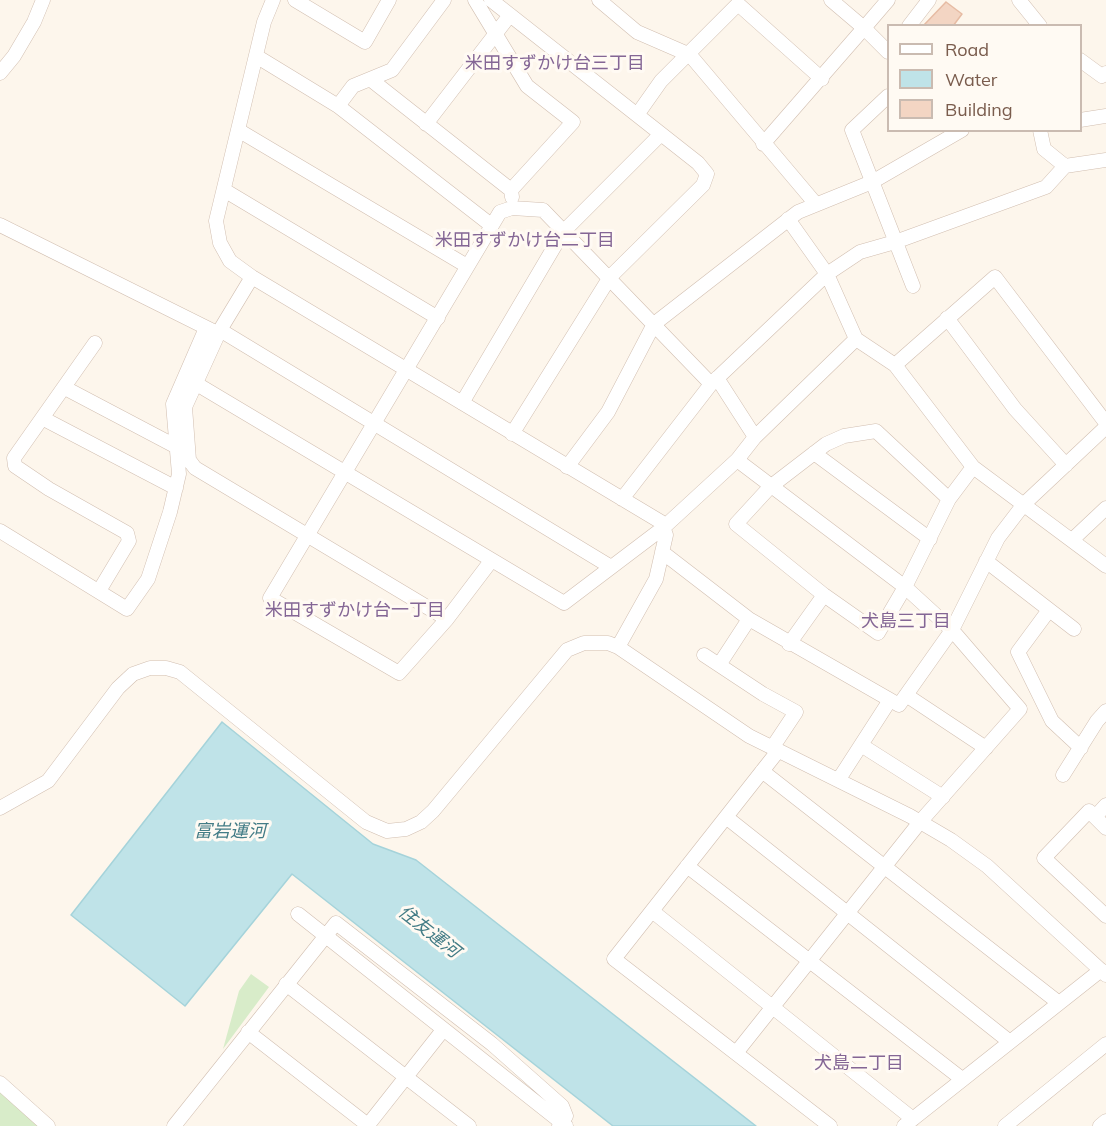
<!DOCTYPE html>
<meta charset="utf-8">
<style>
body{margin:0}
#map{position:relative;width:1106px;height:1126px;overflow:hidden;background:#fdf6ec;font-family:Mulish,sans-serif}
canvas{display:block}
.legend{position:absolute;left:887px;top:24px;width:195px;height:108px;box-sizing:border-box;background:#fffaf3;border:2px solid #cabbb1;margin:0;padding:8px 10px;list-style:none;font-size:18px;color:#7a5c4d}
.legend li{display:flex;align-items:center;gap:12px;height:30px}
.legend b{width:30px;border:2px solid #cabbb1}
</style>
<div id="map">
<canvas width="1106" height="1126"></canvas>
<ul class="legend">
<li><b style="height:8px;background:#fff"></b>Road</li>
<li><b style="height:16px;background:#bfe3e8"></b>Water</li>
<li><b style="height:16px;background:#f3d5c3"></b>Building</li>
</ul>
</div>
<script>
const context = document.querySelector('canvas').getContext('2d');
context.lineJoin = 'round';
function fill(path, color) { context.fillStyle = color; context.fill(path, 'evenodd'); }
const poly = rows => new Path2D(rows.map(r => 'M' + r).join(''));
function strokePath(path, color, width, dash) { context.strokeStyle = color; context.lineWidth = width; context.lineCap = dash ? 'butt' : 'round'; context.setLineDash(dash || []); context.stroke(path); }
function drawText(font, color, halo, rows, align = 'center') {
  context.font = font + ' Mulish,"Noto Sans JP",sans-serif'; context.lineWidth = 6; context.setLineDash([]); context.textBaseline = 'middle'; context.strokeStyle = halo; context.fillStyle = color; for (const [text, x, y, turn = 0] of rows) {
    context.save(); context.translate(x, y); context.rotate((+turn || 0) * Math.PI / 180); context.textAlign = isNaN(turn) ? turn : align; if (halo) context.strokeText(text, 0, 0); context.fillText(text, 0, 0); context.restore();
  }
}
const green = poly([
 [251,974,269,987,223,1049,239,991],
 [0,1083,48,1126,0,1126]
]);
const water = poly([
 [222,722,373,844,416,860,756,1126,613,1126,292,874,185,1006,71,915,222,722]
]);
const building = poly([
 [946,2,962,14,953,26,923,26,946,2]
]);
const minor = poly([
 [273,0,264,22,216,221,220,243,230,261,252,277,661,522,666,535,656,579,618,647],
 [295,0,365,42,389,0],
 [475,0,527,86,573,122,511,190],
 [491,0,698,163,707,174,703,185,610,277,512,434],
 [599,0,637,32,690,55,815,203],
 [831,0,864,28,888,0],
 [1019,0,1040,26],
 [909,26,929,0],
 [256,56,338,106,491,225],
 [1080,60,1102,76,1106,73],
 [0,73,14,56,34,22,43,0],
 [370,79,511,190,512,197],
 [888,96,852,130,913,286],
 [338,106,353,86,392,70,444,0],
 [637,115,661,81,738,4,822,79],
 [1080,120,1106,116],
 [426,124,510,15],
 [238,130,467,266],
 [1040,130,1044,149,1065,166,1106,160],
 [763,144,864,28,888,52],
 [224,190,438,318],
 [788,219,827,274,856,339,895,365,973,467,1106,566],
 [0,225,213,331],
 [252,277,220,330,185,407,189,460,195,468,447,619,491,561],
 [947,318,1015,409,1066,465],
 [220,330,611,567],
 [95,343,14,458,15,466,49,489,127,533,129,541,99,591],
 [895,365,995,277,1106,423],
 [717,378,755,437],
 [195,383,564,603,663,528,737,460,755,437,856,339],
 [65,388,177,447],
 [462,403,563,232,661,134],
 [44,419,176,488],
 [814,453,930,539],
 [567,467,608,412,654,324,798,212,872,182,962,130],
 [622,499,711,384,827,274,860,252,895,242,1046,187,1065,166],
 [949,499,876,431,844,436,826,444,770,487,736,524,824,595,878,633,905,587,949,499,973,467],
 [0,531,127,609,148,579,170,512,179,474,173,404,206,328],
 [1072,540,1106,508],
 [662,552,749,619,899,705,952,630,998,538,1024,504,1106,427],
 [986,561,1074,629],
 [1049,610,1018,652,1052,721,1081,748],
 [447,619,399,673,270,598,500,212,512,208,543,210,711,384],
 [789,644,824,595],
 [704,655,763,694,796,712,772,748],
 [719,665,749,619],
 [906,695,986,748],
 [861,745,943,797],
 [778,751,614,959,830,1126],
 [762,771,1059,1003],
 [1063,775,1097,721,1106,711],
 [839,779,890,700],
 [0,808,48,781,118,688,133,674,150,668,166,668,180,672,366,822,387,831,406,829,421,822,433,811,567,650,584,643,608,643,618,647,749,736,910,816,951,840,987,866,1106,975],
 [726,817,1010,1042],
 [1095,817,1106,805],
 [1106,828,1089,811,1044,858,1106,916],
 [687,866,962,1079],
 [652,911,913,1119],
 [298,914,566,1126],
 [286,984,469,1126],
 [248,1032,369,1126],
 [736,1053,920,822,1020,709,952,630,905,587,737,460],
 [0,1083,48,1126],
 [368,1125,443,1030],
 [174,1126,336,923,492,1044,562,1106,566,1116,559,1126],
 [904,1126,1101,970],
 [1005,1126,1106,1044],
 [1100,1126,1106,1121]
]);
const neighbourhoodNames = [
 ["米田すずかけ台三丁目",555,64],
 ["米田すずかけ台二丁目",525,241],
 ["米田すずかけ台一丁目",355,611],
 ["犬島三丁目",906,622],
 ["犬島二丁目",859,1064]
];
const waterNames = [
 ["富岩運河",230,832],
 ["住友運河",429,932,38]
];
fill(green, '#d8ecc9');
fill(water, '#bfe3e8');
strokePath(water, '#a5d3da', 1.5);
fill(building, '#f3d5c3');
strokePath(building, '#e6bba3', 1.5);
strokePath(minor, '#d1beb0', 15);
strokePath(minor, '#fff', 14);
drawText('18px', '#846695', '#fffaf3', neighbourhoodNames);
drawText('italic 18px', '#437c86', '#fffaf3', waterNames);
</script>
